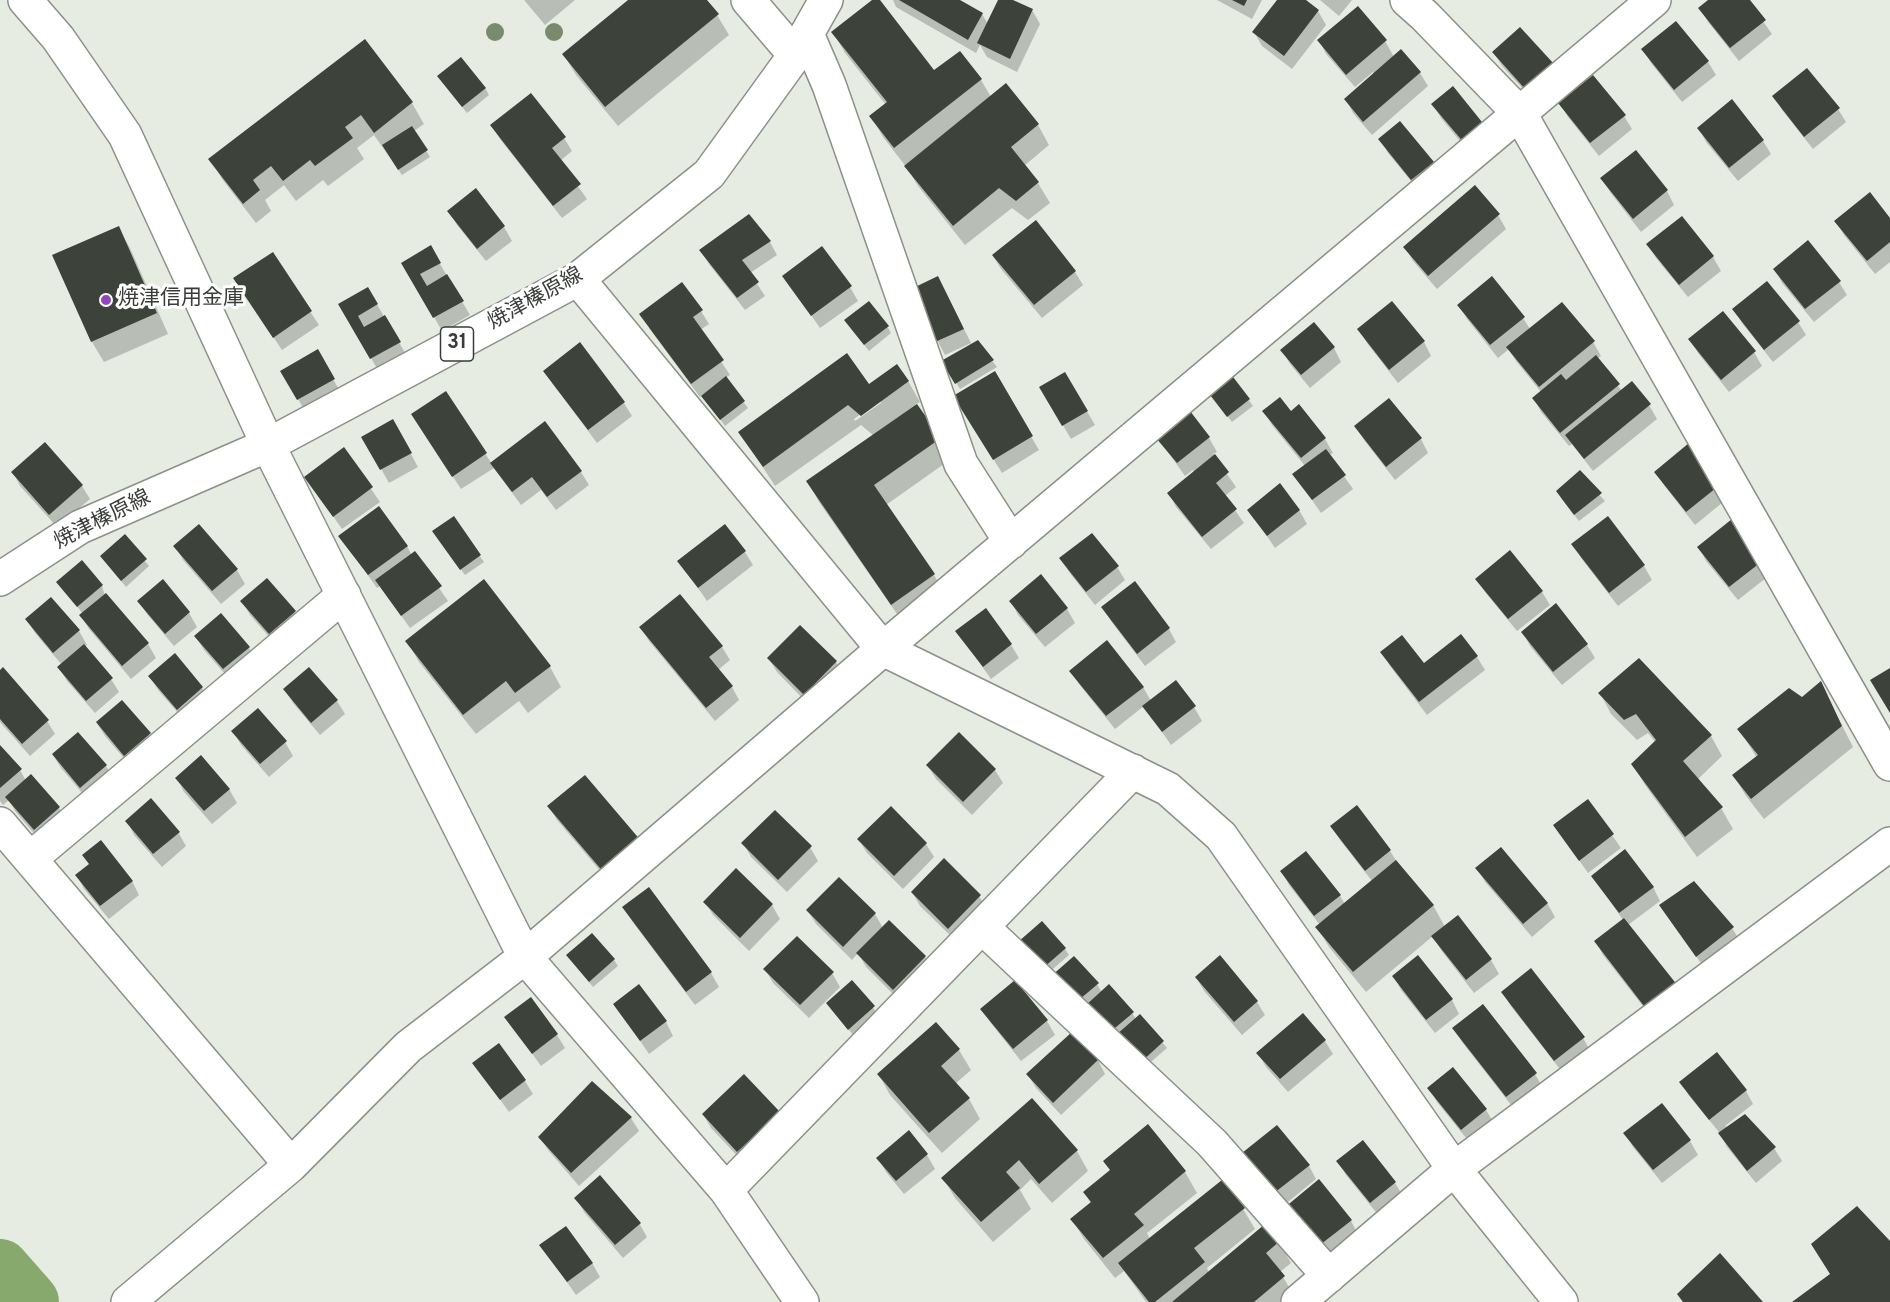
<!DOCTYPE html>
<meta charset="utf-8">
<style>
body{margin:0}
canvas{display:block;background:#e6ece2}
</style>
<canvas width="1890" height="1302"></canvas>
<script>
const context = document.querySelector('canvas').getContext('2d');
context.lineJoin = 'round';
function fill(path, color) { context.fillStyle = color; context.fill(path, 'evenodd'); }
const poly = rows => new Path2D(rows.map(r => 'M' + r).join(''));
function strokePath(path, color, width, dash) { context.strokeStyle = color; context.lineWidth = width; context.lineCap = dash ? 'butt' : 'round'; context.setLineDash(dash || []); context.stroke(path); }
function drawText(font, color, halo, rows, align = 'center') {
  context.font = font + ' Overpass,"Noto Sans JP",sans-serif'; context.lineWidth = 6; context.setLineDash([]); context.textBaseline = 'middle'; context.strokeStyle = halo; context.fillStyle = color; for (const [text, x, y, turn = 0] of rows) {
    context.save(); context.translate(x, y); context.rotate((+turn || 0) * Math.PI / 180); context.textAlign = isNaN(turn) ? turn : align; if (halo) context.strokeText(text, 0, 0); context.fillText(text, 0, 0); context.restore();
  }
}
const shadow = poly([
 [524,0,575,0,545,25],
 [630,0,705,0,717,15,729,35,618,126,576,75,564,55],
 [875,0,878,0,934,72,959,53,981,80,991,97,1038,125,1049,145,1024,166,1038,183,1050,203,1028,220,1012,208,965,245,918,186,907,168,883,137,871,116,886,105,845,53,833,32],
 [893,0,957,0,982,14,988,24,999,0,1010,0,1032,10,1040,24,1017,72,987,57,980,45,976,53,896,7],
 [1217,0,1262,0,1252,19],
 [1279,0,1304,0,1318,11,1326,25,1292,69,1262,46,1254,32],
 [1320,0,1352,0,1339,16],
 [1710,0,1748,0,1772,34,1739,61,1708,22,1700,8],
 [1520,29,1535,102,1502,66,1494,53],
 [1319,40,1385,41,1394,57,1420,73,1428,86,1372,135,1353,113,1346,99,1374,74,1373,72,1355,87,1326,54],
 [364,41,412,103,424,124,414,131,430,157,402,175,374,135,357,148,364,159,328,186,323,180,296,201,284,185,265,200,271,211,256,223,222,179,210,159],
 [1643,49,1708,62,1716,75,1682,102,1651,63],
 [443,83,485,88,489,95,467,113],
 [1774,96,1838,109,1846,122,1813,149,1782,110],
 [1560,103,1624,116,1632,129,1599,156,1568,117],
 [1433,104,1485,128,1473,157,1441,118],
 [492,126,564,138,572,151,560,161,587,199,562,218,500,139],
 [1699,128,1763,141,1771,154,1738,181,1706,142],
 [1380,139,1432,163,1440,176,1420,192,1388,153],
 [1635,152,1667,191,1674,205,1641,232,1610,192,1602,179],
 [475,191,504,227,512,241,486,261,457,225,449,211],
 [1498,215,1506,229,1437,289,1413,261,1405,247],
 [1681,218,1713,257,1721,271,1688,297,1656,258,1648,245],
 [1890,220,1890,262,1875,274,1844,235,1836,221],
 [1036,222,1075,272,1083,285,1042,318,1001,269,993,256],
 [118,227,130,248,168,334,104,362,92,342,54,255],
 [770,242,777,255,750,273,765,296,745,310,709,264,701,251],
 [430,247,470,315,442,331,403,263],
 [272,254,319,325,282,350,243,292],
 [1775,269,1839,282,1847,295,1814,322,1782,283],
 [784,276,850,287,858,301,820,328],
 [368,289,407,356,379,372,340,304],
 [911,291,945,291,971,343,945,355],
 [1392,303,1424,342,1431,356,1398,383,1367,343,1359,330],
 [1459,305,1523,318,1530,329,1593,342,1601,356,1597,359,1622,391,1649,405,1657,419,1593,471,1572,444,1569,446,1541,412,1534,398,1541,392,1516,361,1509,349,1498,358,1467,319],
 [1734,309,1798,322,1806,335,1773,362,1742,323],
 [701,311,709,324,700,330,730,375,725,378,748,408,725,426,702,395,700,397,649,328],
 [887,326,891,333,869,351,850,327],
 [1690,340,1754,352,1762,366,1729,392,1698,353],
 [977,342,997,367,960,389,943,362],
 [1334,348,1341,362,1310,388,1290,364,1282,350],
 [317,351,341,393,306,413,282,371],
 [545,371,624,403,632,416,597,443,553,384],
 [994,374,1039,450,1002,473,963,410],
 [1065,374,1095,425,1071,439,1041,388],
 [1230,375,1253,406,1232,422,1213,398],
 [908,381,920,402,915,405,951,459,886,505,934,575,946,595,904,624,819,502,808,482,874,436,861,425,775,486,740,432,869,386],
 [881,399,881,403,855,421,854,419],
 [446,394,492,464,545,424,581,472,589,485,556,510,541,490,521,505,494,468,461,489,421,428],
 [1389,400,1421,439,1428,453,1395,480,1364,440,1356,427],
 [1299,407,1325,439,1333,453,1329,455,1353,489,1321,513,1294,474,1305,466,1272,425,1264,411,1290,414],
 [1190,413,1209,438,1217,452,1213,454,1236,487,1225,496,1244,523,1211,549,1176,507,1169,493,1194,473,1193,470,1185,476,1158,438],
 [393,421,418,467,389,483,363,437],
 [1689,445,1728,498,1695,525,1664,485,1656,472],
 [344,450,380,502,342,529,306,477],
 [13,472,82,486,90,499,57,527,20,486],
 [1579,472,1605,501,1579,521,1561,498],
 [1249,510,1299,510,1307,524,1275,548],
 [453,518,484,562,465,575,438,538],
 [1608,518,1644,566,1652,580,1618,606,1581,558,1573,544],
 [1732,521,1771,574,1738,600,1706,561,1699,547],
 [340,536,407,546,412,556,415,553,448,601,410,628,380,586,377,588],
 [125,537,149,566,126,587,102,557],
 [175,546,237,570,245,584,221,604,183,560],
 [745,552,753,565,707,601,679,561],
 [1061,559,1117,567,1125,580,1095,605,1069,572],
 [1041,577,1067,609,1075,623,1045,647,1018,615,1011,601],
 [1477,579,1542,592,1550,605,1517,631,1485,592],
 [163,581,189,613,197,627,174,646,147,614,139,601],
 [58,582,102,586,104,593,148,644,156,658,131,679,89,629,81,616,83,614],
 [51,599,79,631,87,645,84,647,111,679,119,692,95,713,67,681,59,668,62,665,35,633,27,620],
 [242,601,294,612,302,626,278,647,250,615],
 [1103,608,1169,629,1176,642,1145,666,1111,621],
 [800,627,836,662,844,676,812,708,777,672,769,659],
 [641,628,722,647,730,660,718,670,732,687,739,700,715,721,649,641],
 [957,631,1011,645,1019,658,991,679],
 [1523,632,1587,645,1595,658,1562,685,1530,646],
 [196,637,249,648,257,661,232,682,204,650],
 [407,641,550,667,561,687,528,713,519,701,476,734,419,662],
 [1382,652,1424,665,1477,657,1485,670,1427,715,1390,666],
 [175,655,202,688,210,701,186,722,158,690,150,676],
 [1071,671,1143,687,1151,701,1194,707,1202,721,1171,745,1144,706,1115,729,1079,684],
 [0,672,47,721,55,734,30,756,0,722],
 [1821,684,1853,747,1764,819,1746,796,1734,776,1757,758,1739,729,1802,699],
 [285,690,337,701,345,714,320,735,293,703],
 [1600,693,1711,736,1722,756,1697,780,1721,808,1733,829,1697,857,1645,785,1633,765,1656,743,1648,733,1637,740,1611,714],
 [97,723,149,734,157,748,133,769,105,736],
 [233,731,285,742,293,756,269,777,241,745],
 [0,747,20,770,26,781,31,776,59,808,67,822,42,843,15,811,9,800,3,805,0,801],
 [53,755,106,766,114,779,89,801,61,768],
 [928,766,995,770,1003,783,972,815,936,779],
 [585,777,613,886,557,820,549,807],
 [177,778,229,789,237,803,212,824,184,792],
 [1588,801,1621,848,1588,873,1555,826],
 [127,821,178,832,186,846,162,867,134,835],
 [1332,827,1390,851,1399,865,1433,905,1445,927,1458,917,1491,960,1499,974,1474,993,1441,950,1433,936,1366,992,1329,947,1317,927,1320,925,1289,885,1282,872,1340,896,1345,904,1372,881,1340,840],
 [859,840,926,844,934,857,903,889,867,853],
 [743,843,810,847,818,861,787,892,751,857],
 [1477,868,1547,903,1555,917,1532,937,1485,882],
 [736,870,772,905,780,919,749,951,713,915,705,902],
 [77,875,132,881,139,895,109,919,84,889],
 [1593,876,1653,887,1660,901,1628,925,1656,1023,1603,955,1596,942,1623,920],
 [649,889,711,973,719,987,695,1005,632,921,624,907],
 [912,892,979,896,987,909,956,941,920,906],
 [1661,906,1732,928,1740,941,1705,969],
 [808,911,875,914,883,928,889,922,925,957,933,971,902,1003,866,967,858,953,852,960,816,924],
 [1023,948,1065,949,1069,955,1047,974],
 [568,956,614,960,618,966,593,987],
 [1418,957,1452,1000,1459,1014,1435,1033,1401,990,1394,976],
 [765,969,832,973,840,987,809,1018,773,983],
 [1052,977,1097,984,1102,993,1132,1013,1136,1019,1140,1016,1167,1048,1144,1068],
 [1196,977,1257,1002,1265,1015,1242,1035,1204,991],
 [852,982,878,1014,853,1035,828,1004],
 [1015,982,1047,1021,1055,1035,1021,1061,990,1022,982,1009],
 [1503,992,1583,1038,1591,1052,1563,1073,1510,1005],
 [615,1004,666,1022,673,1036,649,1054],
 [1303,1015,1325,1041,1333,1054,1288,1092,1266,1067,1258,1053],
 [506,1017,557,1035,565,1048,541,1066],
 [1454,1029,1535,1074,1543,1088,1515,1110,1462,1042],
 [959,1050,971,1070,955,1084,969,1099,980,1119,942,1153,890,1095,879,1075],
 [1098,1060,1105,1074,1061,1115,1036,1088,1028,1075],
 [474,1063,525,1081,533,1094,509,1112],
 [1681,1082,1746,1091,1753,1104,1725,1126,1774,1148,1782,1161,1756,1183,1727,1147,1719,1132,1689,1096],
 [592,1083,631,1118,639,1131,579,1186,548,1150,540,1137],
 [1429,1088,1486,1110,1494,1123,1470,1143,1437,1102],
 [1032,1100,1077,1151,1088,1171,1052,1203,1031,1179,1020,1190,1031,1209,993,1242,955,1198,943,1178],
 [1662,1105,1690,1141,1698,1155,1662,1183,1633,1147,1625,1133],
 [779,1113,746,1165,711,1128,703,1114],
 [1148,1126,1185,1172,1197,1193,1147,1233,1150,1239,1243,1209,1255,1229,1207,1268,1209,1273,1279,1242,1291,1263,1280,1272,1295,1297,1289,1302,1146,1302,1124,1271,1115,1278,1084,1239,1072,1219,1091,1204,1085,1192,1111,1171],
 [909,1133,927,1155,935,1169,904,1194,886,1172,878,1158],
 [1363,1142,1395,1183,1403,1196,1379,1216,1346,1175,1338,1162],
 [1309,1166,1316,1179,1283,1206,1252,1167],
 [576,1198,639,1223,647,1237,623,1258,584,1212],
 [1351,1221,1358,1234,1325,1261,1294,1222],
 [541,1245,592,1263,600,1277,576,1295]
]);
const river = poly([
 [0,1269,29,1302]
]);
const building = poly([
 [628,0,707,0,719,14,605,107,562,54],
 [872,0,880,0,934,70,960,51,982,79,894,148,869,116,887,102,831,32],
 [899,0,960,0,983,13,968,40],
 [998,0,1013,0,1033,9,1010,59,977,43],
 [1232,0,1247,0,1244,6],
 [1277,0,1306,0,1319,10,1284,56,1252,32],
 [1708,0,1750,0,1766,20,1730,48,1698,8],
 [1358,6,1387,40,1346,75,1317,40],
 [1676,21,1709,61,1674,90,1641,49],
 [1520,27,1554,64,1526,90,1492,52],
 [365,39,413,102,374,133,361,115,345,127,353,138,315,166,310,160,283,181,271,166,253,180,260,190,243,204,208,159],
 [1401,49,1421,72,1363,122,1344,99],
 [461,57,486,88,462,107,437,76],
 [1807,68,1840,108,1804,137,1772,96],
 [1593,75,1626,115,1590,143,1558,103],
 [1006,83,1039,124,1011,147,1039,182,1016,201,999,188,953,226,904,166],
 [1453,86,1486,127,1465,144,1431,104],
 [531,93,566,137,552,148,581,184,553,206,490,125],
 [1732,99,1764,140,1729,168,1697,128],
 [1400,121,1434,162,1411,180,1378,139],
 [412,126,428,150,398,170,382,145],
 [1636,150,1668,190,1633,219,1600,178],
 [1475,185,1500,214,1428,276,1403,247],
 [476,188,505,226,477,249,447,211],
 [1870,192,1890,218,1890,242,1867,261,1834,221],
 [749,214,771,241,742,260,759,282,737,298,699,250],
 [1682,216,1714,256,1679,285,1646,244],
 [1036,220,1076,271,1034,305,992,255],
 [119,226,157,313,91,342,52,255],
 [1808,240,1841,281,1805,309,1773,269],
 [431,245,441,263,420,274,427,286,447,274,464,301,433,318,401,263],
 [822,246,852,286,811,316,782,276],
 [273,252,312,311,273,338,233,278],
 [938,276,964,329,935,342,909,290],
 [1492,276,1525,317,1490,345,1457,305],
 [1767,281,1800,321,1764,350,1732,309],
 [682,282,703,310,693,317,724,360,691,384,639,314],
 [368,287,378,304,358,316,364,327,385,315,401,342,370,359,338,304],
 [869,301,889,326,864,345,844,320],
 [1392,301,1425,341,1389,370,1357,329],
 [1562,302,1595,341,1539,387,1506,347],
 [1723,311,1756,351,1721,380,1688,339],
 [1314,322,1335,347,1301,375,1280,350],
 [978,340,994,360,955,384,941,361],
 [580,342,625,402,588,430,543,371],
 [318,349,335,379,297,400,280,371],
 [847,353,869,384,897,364,909,381,861,416,848,405,763,467,738,432],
 [1596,355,1620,384,1560,433,1532,398,1561,374,1566,380],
 [995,371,1033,436,993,460,953,396],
 [1065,372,1088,411,1062,426,1039,387],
 [1230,373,1250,399,1227,417,1207,391],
 [726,376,745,401,720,420,701,396],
 [1632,381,1651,404,1584,459,1565,435],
 [446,391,487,453,452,477,411,414],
 [1280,397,1291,411,1299,404,1326,438,1301,458,1262,411],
 [1389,398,1422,438,1386,467,1354,426],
 [917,404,941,438,874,485,935,574,891,605,806,481],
 [1190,411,1210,437,1177,463,1156,438],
 [393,419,412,453,380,470,361,437],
 [545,421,582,471,547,497,532,477,512,492,490,463],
 [45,442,83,485,49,515,11,472],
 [1689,443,1721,484,1686,512,1654,472],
 [344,447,373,487,333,517,304,477],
 [1326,449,1346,475,1312,500,1292,474],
 [1215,454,1229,472,1216,483,1237,509,1202,537,1167,493],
 [1580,470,1602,493,1574,515,1556,491],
 [1280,483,1300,510,1267,536,1247,510],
 [379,506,408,546,368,575,338,536],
 [454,516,481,555,460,570,432,531],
 [1608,516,1645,565,1609,593,1571,544],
 [1732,519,1765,559,1729,587,1697,547],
 [199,524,238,569,212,591,173,546],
 [725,524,746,551,698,588,677,561],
 [1092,533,1119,566,1086,592,1059,558],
 [125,534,147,559,121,581,100,556],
 [1510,550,1543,591,1508,619,1475,579],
 [415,551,442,586,401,616,375,580],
 [82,560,103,585,77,607,56,582],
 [1041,574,1068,608,1036,634,1009,601],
 [267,578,296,611,269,634,240,601],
 [163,579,190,612,165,634,137,601],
 [484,579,551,666,515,693,506,681,463,715,405,641],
 [1135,581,1170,628,1137,654,1101,607],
 [106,593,149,643,122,666,79,615],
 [680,594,723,646,709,657,733,686,706,708,639,627],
 [51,597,80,630,53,653,25,619],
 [1556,603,1588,644,1553,672,1521,632],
 [986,608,1012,644,983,667,955,631],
 [221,613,250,647,223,669,194,636],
 [800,625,837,661,804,695,767,658],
 [1461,634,1478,656,1419,702,1380,652,1402,635,1424,663],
 [1107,640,1144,687,1106,716,1069,671],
 [84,644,113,678,86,701,57,667],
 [175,653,203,687,177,710,148,676],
 [1639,658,1712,735,1683,761,1723,807,1685,837,1631,764,1656,740,1636,714,1624,720,1598,693],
 [3,667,49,720,22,744,0,719,0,670],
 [309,667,338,700,311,723,283,689],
 [1890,668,1890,713,1870,680],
 [1176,680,1196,706,1162,732,1142,706],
 [1821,681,1842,726,1751,799,1732,775,1758,755,1737,729,1789,688,1802,697],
 [122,700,151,733,124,756,96,722],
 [258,708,287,741,260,764,231,731],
 [78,732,107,765,80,788,52,754],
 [959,732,996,769,963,802,926,765],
 [0,745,22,769,0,788],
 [201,755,230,789,204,811,175,778],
 [31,774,60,807,34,830,5,797],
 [585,775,642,842,605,874,547,806],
 [151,798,180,832,153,854,125,821],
 [1588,799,1614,834,1579,861,1553,825],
 [1357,805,1391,850,1365,871,1330,826],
 [891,806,927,843,894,876,857,839],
 [775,810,812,846,778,880,741,843],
 [101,840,133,881,100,906,75,875,89,864,82,855],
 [1501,847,1548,903,1523,924,1475,868],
 [1625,849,1654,887,1619,913,1591,876],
 [1306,851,1341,895,1314,916,1280,871],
 [944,858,981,895,948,929,911,892],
 [1396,860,1434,905,1353,972,1315,927],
 [736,868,773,904,740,938,703,902],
 [839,877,876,913,843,947,806,910],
 [1694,881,1734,927,1696,957,1659,905],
 [649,887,712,972,686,992,622,907],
 [1458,915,1492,959,1466,980,1431,936],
 [1624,918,1678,986,1647,1010,1594,941],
 [889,920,926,956,893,990,856,953],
 [1042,921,1066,948,1042,969,1018,942],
 [592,933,615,959,589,982,566,955],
 [797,936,834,972,800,1005,763,969],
 [1220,955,1258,1001,1234,1022,1195,977],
 [1418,955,1453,999,1426,1020,1392,976],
 [1074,956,1099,983,1074,1004,1050,977],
 [1531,968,1585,1037,1554,1061,1501,992],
 [852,980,875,1006,848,1030,826,1003],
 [1015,980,1048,1020,1013,1049,980,1009],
 [639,984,667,1021,640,1041,613,1004],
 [1109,984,1134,1012,1109,1033,1085,1006],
 [531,997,558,1034,532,1054,504,1017],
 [1483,1004,1537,1073,1506,1097,1452,1028],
 [1303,1013,1326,1040,1280,1079,1256,1053],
 [1140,1014,1164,1041,1140,1063,1116,1035],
 [936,1022,960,1049,941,1066,970,1098,929,1133,877,1074],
 [1073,1031,1099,1059,1053,1103,1026,1074],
 [499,1043,526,1080,500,1100,472,1063],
 [1717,1052,1747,1090,1709,1120,1679,1082],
 [1453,1067,1487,1109,1461,1130,1427,1088],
 [744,1074,780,1112,737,1152,702,1114],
 [592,1081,632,1117,571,1173,538,1137],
 [1032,1098,1078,1150,1039,1184,1019,1160,1006,1172,1020,1188,981,1222,941,1178],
 [1662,1103,1691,1140,1653,1170,1623,1133],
 [1745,1114,1776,1147,1747,1171,1718,1133],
 [1148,1124,1186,1171,1134,1214,1144,1225,1103,1258,1070,1219,1091,1202,1083,1192,1110,1170,1103,1161],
 [1277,1125,1310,1165,1274,1193,1242,1153],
 [909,1130,928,1154,896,1181,876,1158],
 [1363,1140,1396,1182,1370,1203,1336,1161],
 [600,1175,641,1223,615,1245,574,1198],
 [1319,1179,1352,1220,1316,1248,1284,1208],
 [1222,1180,1245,1208,1194,1248,1205,1262,1155,1302,1149,1302,1118,1263],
 [1857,1206,1890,1241,1890,1302,1792,1302,1830,1274,1811,1244],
 [1265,1224,1280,1241,1266,1253,1285,1276,1254,1302,1172,1302],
 [566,1226,593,1263,567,1282,539,1245],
 [1720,1253,1763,1302,1683,1302,1677,1294]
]);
const minor = poly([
 [25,0,58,38,125,135,268,445,525,957,726,1190,802,1302],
 [748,0,795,55],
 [1407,0,1425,16,1520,114,1890,764],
 [807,34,829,85,961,464,1011,542],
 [578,279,883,649,1168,789,1221,836,1454,1169,1561,1302],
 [0,824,291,1165],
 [30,859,344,595],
 [982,927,1212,1143,1329,1276],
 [726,1190,1133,771],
 [128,1302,291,1165,408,1047,525,957,883,649,1654,0],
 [1298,1302,1454,1169,1890,844]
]);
const primary = poly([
 [0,579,80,527,268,445,578,279,709,174,795,55,826,0]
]);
const trees = [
 [495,32],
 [554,32]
];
const markers = [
 [106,300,6,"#9247b8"]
];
const shields = [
 [457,344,33]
];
const shieldNames = [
 ["31",457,344]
];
const poiNames = [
 ["焼津信用金庫",118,300]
];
const streetNames = [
 ["焼津榛原線",536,300,-29],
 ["焼津榛原線",103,521,-27]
];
fill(shadow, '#0003');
strokePath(river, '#87a96e', 60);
fill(building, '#3d423a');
strokePath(minor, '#8c9188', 36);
strokePath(primary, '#8c9188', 36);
strokePath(minor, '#fff', 33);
strokePath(primary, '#fff', 33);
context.fillStyle = '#7b8a6d';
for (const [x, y] of trees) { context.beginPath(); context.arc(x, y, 9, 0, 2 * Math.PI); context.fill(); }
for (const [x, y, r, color] of markers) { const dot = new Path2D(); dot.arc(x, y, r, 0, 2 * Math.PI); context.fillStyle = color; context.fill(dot); strokePath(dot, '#fff', 2); }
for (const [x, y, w] of shields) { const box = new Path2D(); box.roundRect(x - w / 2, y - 17, w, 34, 4.5); context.fillStyle = '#fff'; context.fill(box); strokePath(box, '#393c38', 1.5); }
drawText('bold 20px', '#393c38', null, shieldNames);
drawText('21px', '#393c38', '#fff', poiNames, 'left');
drawText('21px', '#393c38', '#fff', streetNames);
</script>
